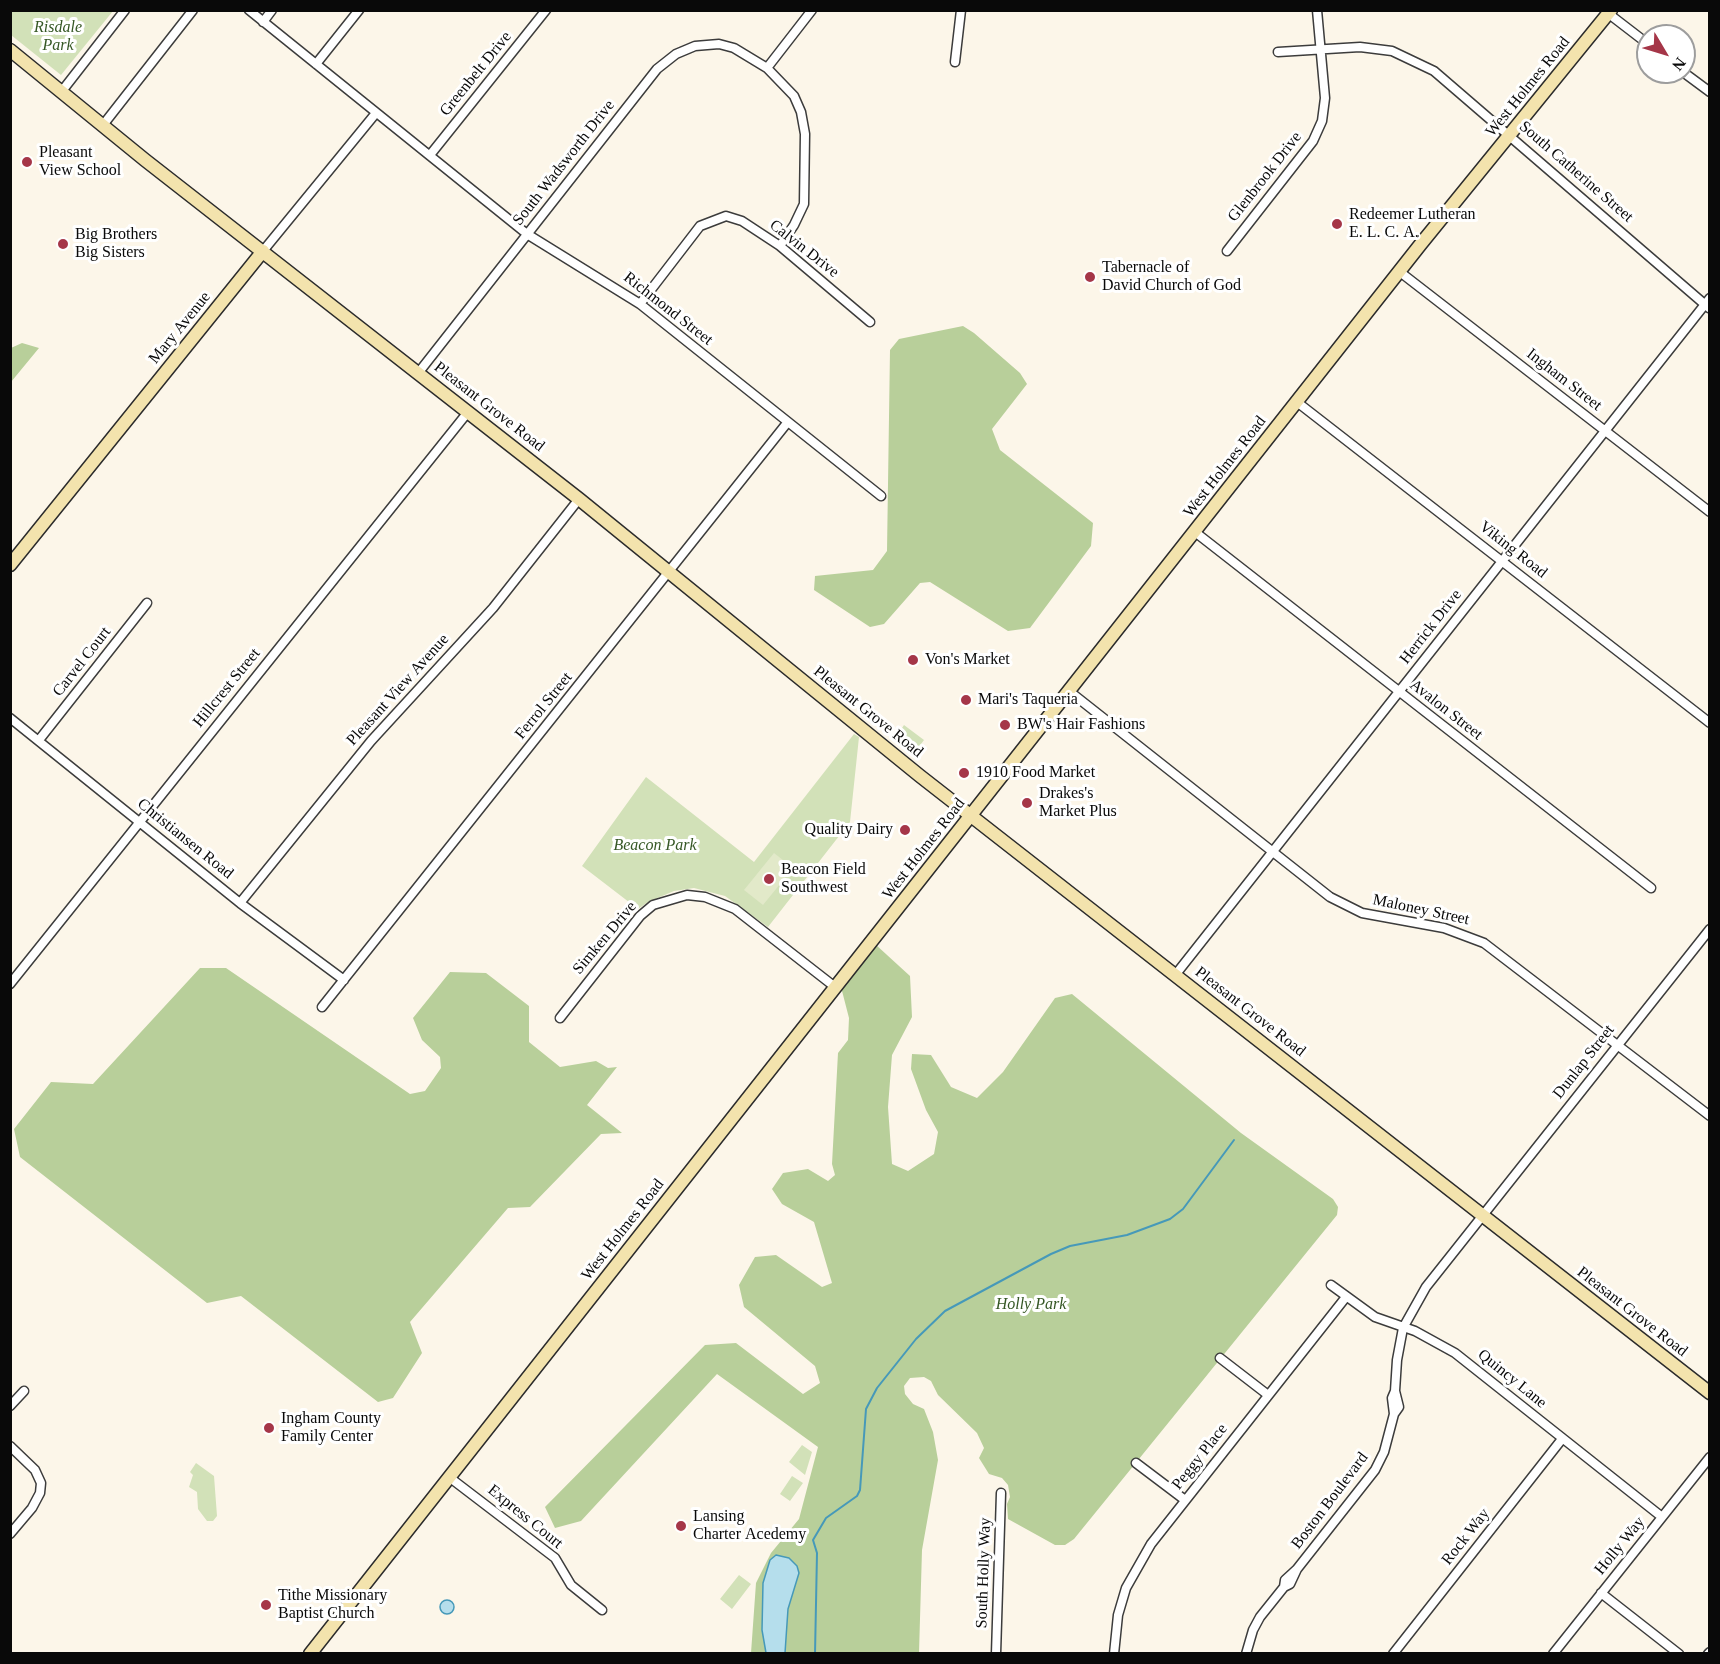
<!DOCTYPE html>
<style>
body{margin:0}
#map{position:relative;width:1720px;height:1664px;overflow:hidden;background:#fcf6e9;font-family:"Times New Roman",serif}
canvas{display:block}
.frame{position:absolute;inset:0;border:12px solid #090909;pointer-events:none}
.north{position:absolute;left:1636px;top:24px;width:60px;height:60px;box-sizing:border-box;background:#fff;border:2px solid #9d9d9d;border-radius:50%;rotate:128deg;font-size:16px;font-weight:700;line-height:24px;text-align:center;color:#090909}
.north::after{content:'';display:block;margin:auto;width:21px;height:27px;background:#a53648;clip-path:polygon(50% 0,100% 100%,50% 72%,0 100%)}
</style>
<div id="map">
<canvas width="1720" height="1664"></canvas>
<div class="frame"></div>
<div class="north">N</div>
</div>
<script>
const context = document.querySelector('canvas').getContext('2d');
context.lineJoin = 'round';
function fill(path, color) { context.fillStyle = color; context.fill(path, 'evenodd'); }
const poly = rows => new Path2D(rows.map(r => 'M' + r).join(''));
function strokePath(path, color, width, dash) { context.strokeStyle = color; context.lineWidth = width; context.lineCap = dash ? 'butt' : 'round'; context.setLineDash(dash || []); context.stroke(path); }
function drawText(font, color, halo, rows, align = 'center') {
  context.font = font + ' "Times New Roman",serif'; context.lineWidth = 6; context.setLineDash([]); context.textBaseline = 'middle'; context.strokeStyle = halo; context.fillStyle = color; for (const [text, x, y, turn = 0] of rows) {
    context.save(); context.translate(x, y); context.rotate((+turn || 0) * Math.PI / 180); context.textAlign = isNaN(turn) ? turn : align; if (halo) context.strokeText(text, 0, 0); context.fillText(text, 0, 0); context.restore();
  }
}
const green = poly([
 [10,11,11,10,113,11,61,75,11,35],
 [904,725,924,740,915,752,896,737],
 [854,734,859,737,850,822,768,927,725,896,694,888,674,891,648,902,638,909,582,866,646,777,754,862],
 [802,1445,812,1452,805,1475,789,1462],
 [196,1463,214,1476,217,1516,213,1521,207,1521,198,1509,197,1492,189,1487,193,1475,190,1472],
 [792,1476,803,1483,790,1501,780,1494],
 [739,1575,751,1584,732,1609,720,1599]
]);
const forest = poly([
 [963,326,974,333,1020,373,1027,384,992,429,1000,450,1093,523,1091,546,1030,628,1008,631,930,582,920,583,884,624,870,627,814,590,815,576,873,570,887,551,890,350,899,339],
 [22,343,39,348,11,382,11,348],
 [875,944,910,976,912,1017,892,1055,888,1107,892,1164,908,1171,934,1154,938,1132,926,1110,911,1069,912,1054,931,1055,951,1087,977,1098,1003,1072,1055,998,1072,994,1241,1133,1333,1199,1338,1207,1337,1215,1074,1539,1065,1545,1055,1545,1008,1519,1007,1504,1010,1497,1008,1485,1002,1478,989,1474,979,1458,984,1448,977,1433,938,1395,931,1381,924,1377,910,1378,904,1386,905,1394,913,1404,924,1409,933,1432,938,1460,922,1550,919,1653,751,1653,756,1583,771,1553,799,1519,818,1447,717,1374,581,1521,555,1528,545,1507,705,1345,736,1343,803,1394,820,1383,815,1366,744,1307,739,1285,755,1257,776,1255,822,1287,832,1283,814,1222,782,1204,772,1189,783,1173,808,1169,828,1181,835,1175,832,1164,838,1053,848,1040,849,1018,841,987],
 [200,968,226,968,410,1094,425,1091,441,1068,440,1057,422,1040,413,1018,450,972,486,973,529,1006,529,1042,560,1067,596,1061,608,1068,617,1067,587,1105,622,1133,601,1134,530,1207,508,1208,410,1322,422,1353,393,1398,378,1402,241,1296,207,1303,20,1157,14,1129,51,1082,93,1084]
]);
const pitch = poly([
 [774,853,793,868,763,905,744,890]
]);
const water = poly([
 [776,1555,789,1558,797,1566,799,1573,788,1609,785,1653,766,1653,762,1630,763,1583,770,1560,776,1555],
 '440 1607a7 7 0 1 1 14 0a7 7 0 1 1-14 0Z'
]);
const stream = poly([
 [815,1654,817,1553,813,1540,826,1518,857,1496,860,1490,866,1409,877,1388,916,1339,945,1311,1051,1254,1070,1246,1127,1235,1170,1219,1183,1209,1234,1140]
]);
const street = poly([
 [249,10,527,234,640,304,881,496],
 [1609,14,1648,44],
 [263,22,272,10],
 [1278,52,1360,47,1392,51,1434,71,1709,308],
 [955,62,961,10],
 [316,64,359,10],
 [767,68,812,10],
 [1683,72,1710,92],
 [62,91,125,10],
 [103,125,193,10],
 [430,155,546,10],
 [263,251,376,113],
 [1227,251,1313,141,1322,121,1325,98,1317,10],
 [1400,272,1710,512],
 [640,304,700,226,726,216,742,221,780,246,870,322],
 [419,372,657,69,676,54,695,46,719,44,734,48,767,68,794,96,801,112,805,134,804,204,794,225,780,246],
 [1297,402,1710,723],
 [1195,532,1651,888],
 [1069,691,1330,897,1362,913,1444,928,1484,943,1710,1116],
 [10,718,240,903,344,980],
 [39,740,147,603],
 [240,903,371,741,493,608,579,499],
 [1176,974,1710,298],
 [10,984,468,412],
 [322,1007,787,423],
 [560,1018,640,916,653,905,687,895,705,897,735,909,835,987],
 [1331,1285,1375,1317,1415,1331,1455,1353,1662,1517],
 [1220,1358,1268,1395],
 [1395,1391,1397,1360,1403,1328,1426,1287,1710,929],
 [10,1406,24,1391],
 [10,1446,35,1470,41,1483,40,1493,32,1508,10,1534],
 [1136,1463,1185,1500],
 [449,1477,555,1558,571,1585,602,1610],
 [1297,1569,1375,1470,1384,1452,1394,1414,1399,1407,1395,1391,1392,1398,1394,1414],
 [1601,1593,1679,1654],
 [996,1654,1001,1493],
 [1114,1654,1118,1615,1126,1588,1151,1544,1346,1297],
 [1246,1654,1253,1630,1260,1617,1284,1587,1285,1580,1297,1569,1290,1584,1284,1587],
 [1393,1654,1562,1439],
 [1553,1654,1710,1457],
 [1708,1654,1710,1652]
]);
const secondary = poly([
 [10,50,145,160,579,499,920,776,1710,1393],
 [10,565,263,251],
 [310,1654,1420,245,1611,10]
]);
const markers = [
 [27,162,6,"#a53648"],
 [1337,224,6,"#a53648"],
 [63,244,6,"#a53648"],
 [1090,277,6,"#a53648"],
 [913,660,6,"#a53648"],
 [966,700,6,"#a53648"],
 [1005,725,6,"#a53648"],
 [964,773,6,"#a53648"],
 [1027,803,6,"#a53648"],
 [905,830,6,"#a53648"],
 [769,879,6,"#a53648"],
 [269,1428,6,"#a53648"],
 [681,1526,6,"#a53648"],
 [266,1605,6,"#a53648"]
];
const parkNames = [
 ["Risdale",58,28],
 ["Park",58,46],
 ["Beacon Park",655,846],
 ["Holly Park",1031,1305]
];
const streetNames = [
 ["Greenbelt Drive",476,74,-51],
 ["West Holmes Road",1528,87,-51],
 ["South Wadsworth Drive",564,163,-52],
 ["South Catherine Street",1576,172,41],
 ["Glenbrook Drive",1265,177,-52],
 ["Calvin Drive",804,249,38],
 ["Richmond Street",668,309,38],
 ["Mary Avenue",180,328,-51],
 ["Ingham Street",1564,380,38],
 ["Pleasant Grove Road",489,407,38],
 ["West Holmes Road",1225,467,-52],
 ["Viking Road",1513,550,38],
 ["Herrick Drive",1431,627,-52],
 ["Carvel Court",82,662,-52],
 ["Hillcrest Street",227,688,-51],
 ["Pleasant View Avenue",398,690,-48],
 ["Ferrol Street",544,706,-51],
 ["Avalon Street",1446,710,38],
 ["Pleasant Grove Road",868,712,39],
 ["Christiansen Road",185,839,39],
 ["West Holmes Road",924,849,-52],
 ["Maloney Street",1421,910,12],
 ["Simken Drive",605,938,-50],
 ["Pleasant Grove Road",1250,1012,38],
 ["Dunlap Street",1584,1062,-52],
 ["West Holmes Road",623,1230,-52],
 ["Pleasant Grove Road",1632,1312,38],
 ["Quincy Lane",1512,1379,39],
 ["Peggy Place",1200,1457,-52],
 ["Boston Boulevard",1330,1501,-53],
 ["Express Court",525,1517,39],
 ["Rock Way",1466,1537,-52],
 ["Holly Way",1620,1546,-51],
 ["South Holly Way",984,1573,-88]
];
const poiNames = [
 ["Pleasant",39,153],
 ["View School",39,171],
 ["Redeemer Lutheran",1349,215],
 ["E. L. C. A.",1349,233],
 ["Big Brothers",75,235],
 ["Big Sisters",75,253],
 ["Tabernacle of",1102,268],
 ["David Church of God",1102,286],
 ["Von's Market",925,660],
 ["Mari's Taqueria",978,700],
 ["BW's Hair Fashions",1017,725],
 ["1910 Food Market",976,773],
 ["Drakes's",1039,794],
 ["Market Plus",1039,812],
 ["Quality Dairy",893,830,"right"],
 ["Beacon Field",781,870],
 ["Southwest",781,888],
 ["Ingham County",281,1419],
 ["Family Center",281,1437],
 ["Lansing",693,1517],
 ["Charter Acedemy",693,1535],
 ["Tithe Missionary",278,1596],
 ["Baptist Church",278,1614]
];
fill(green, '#d2e1b8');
fill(forest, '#b8cf9a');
fill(pitch, '#e2e9c9');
fill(water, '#b5deec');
strokePath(water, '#4699b9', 1.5);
strokePath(stream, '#4699b9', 2);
strokePath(street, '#3c3c3c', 11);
strokePath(secondary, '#2b2b2b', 15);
strokePath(street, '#fff', 8);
strokePath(secondary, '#f3e3ad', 12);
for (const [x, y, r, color] of markers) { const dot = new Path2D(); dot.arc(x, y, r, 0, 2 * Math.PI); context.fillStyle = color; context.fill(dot); strokePath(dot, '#fff', 2); }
drawText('italic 16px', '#355724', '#fff', parkNames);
drawText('16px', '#090909', '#fff', streetNames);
drawText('16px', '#090909', '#fff', poiNames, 'left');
</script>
